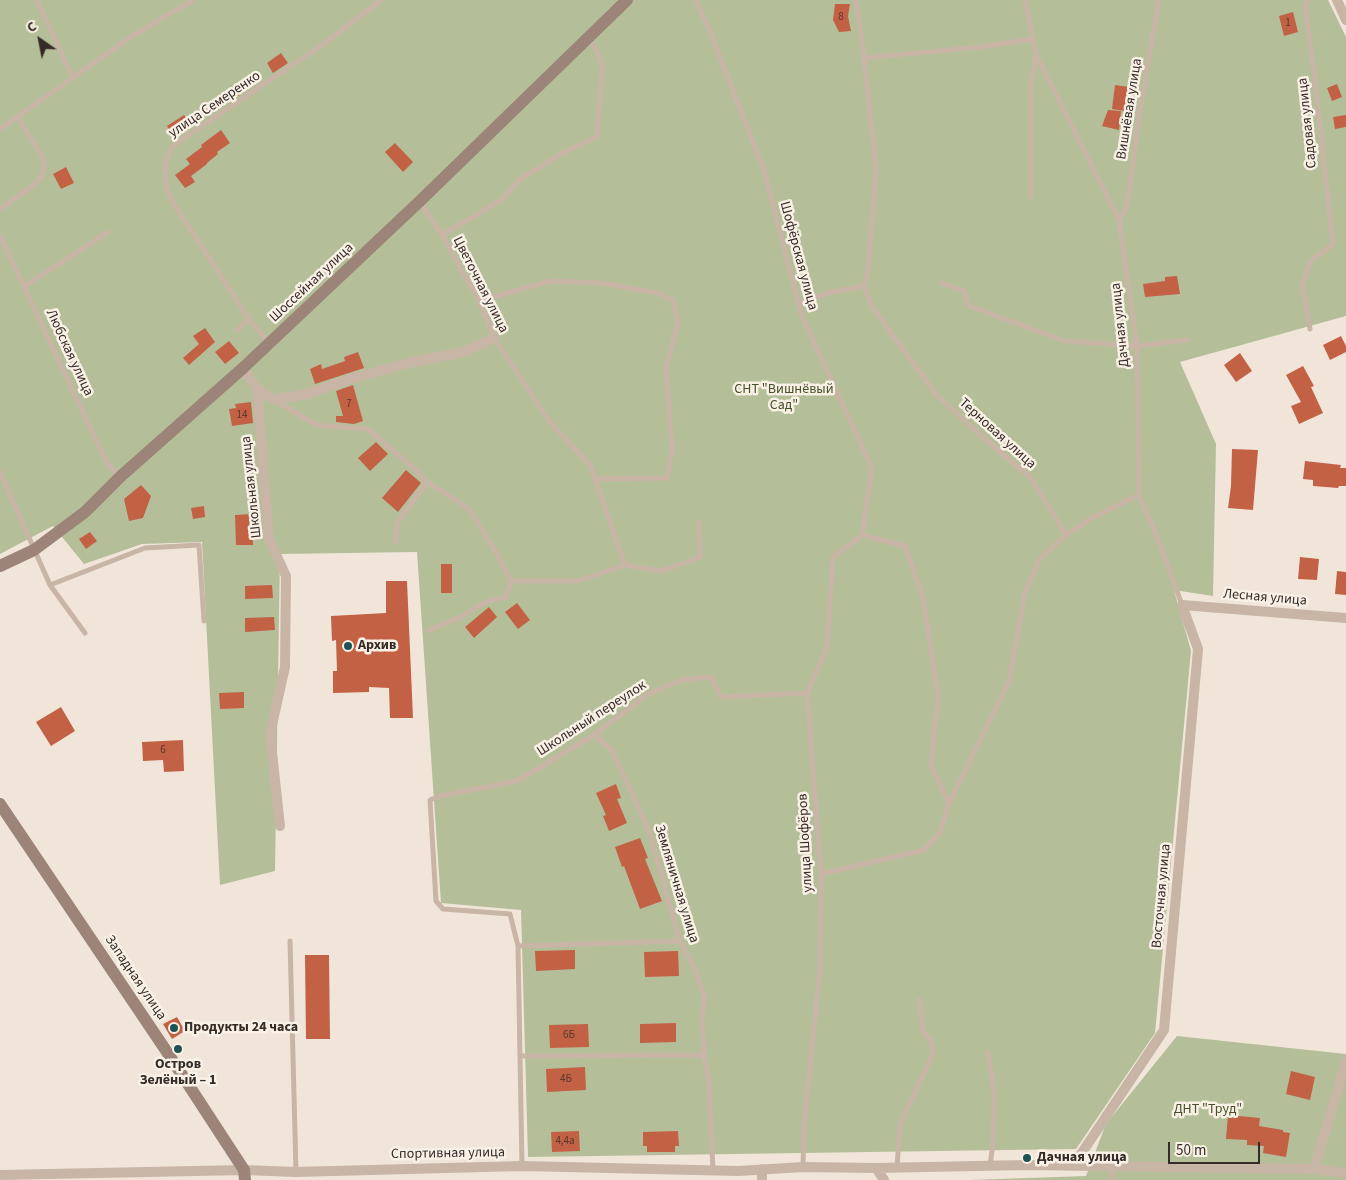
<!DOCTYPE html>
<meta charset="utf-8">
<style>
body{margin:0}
#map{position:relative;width:1346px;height:1180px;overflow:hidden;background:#f1e5da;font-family:"Source Sans 3",sans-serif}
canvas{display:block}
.north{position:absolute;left:15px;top:15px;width:50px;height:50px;-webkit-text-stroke:4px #f9f0e6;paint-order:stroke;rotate:327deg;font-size:14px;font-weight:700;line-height:20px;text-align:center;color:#352b27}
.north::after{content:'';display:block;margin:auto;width:18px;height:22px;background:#352b27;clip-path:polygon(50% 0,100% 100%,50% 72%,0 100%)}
.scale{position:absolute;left:1168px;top:1142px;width:92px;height:22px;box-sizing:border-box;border:2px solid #352b27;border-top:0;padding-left:6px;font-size:15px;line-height:18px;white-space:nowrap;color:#352b27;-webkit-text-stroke:4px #f9f0e6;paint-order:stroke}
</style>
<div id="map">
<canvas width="1346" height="1180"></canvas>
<div class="north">С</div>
<div class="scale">50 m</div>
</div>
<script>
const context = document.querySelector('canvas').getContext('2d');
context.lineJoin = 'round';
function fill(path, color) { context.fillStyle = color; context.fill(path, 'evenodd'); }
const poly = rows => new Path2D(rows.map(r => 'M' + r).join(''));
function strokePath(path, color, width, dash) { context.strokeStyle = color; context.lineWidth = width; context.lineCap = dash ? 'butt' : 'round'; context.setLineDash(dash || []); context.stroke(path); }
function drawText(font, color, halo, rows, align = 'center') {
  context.font = font + ' "Source Sans 3",sans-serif'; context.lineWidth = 5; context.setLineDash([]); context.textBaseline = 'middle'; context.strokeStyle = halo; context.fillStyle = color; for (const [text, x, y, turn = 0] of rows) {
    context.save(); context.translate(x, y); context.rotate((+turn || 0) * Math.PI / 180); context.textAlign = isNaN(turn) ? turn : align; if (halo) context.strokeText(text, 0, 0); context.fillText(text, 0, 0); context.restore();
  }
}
const green = poly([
 [0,0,1328,0,1346,37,1346,316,1180,362,1216,444,1213,596,1174,590,1191,651,1155,1033,1076,1149,528,1157,521,910,441,903,417,552,280,554,275,871,220,885,202,542,142,544,84,564,53,526,0,554],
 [1177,1036,1346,1054,1346,1180,969,1180,1086,1176,1106,1124]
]);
const building = poly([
 [835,4,850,4,848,16,851,31,839,32,833,20],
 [1293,12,1298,32,1284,36,1279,16],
 [281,53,288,63,273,73,267,63],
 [248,78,253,86,238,96,233,89],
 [1337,84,1342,97,1332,101,1327,88],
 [1115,85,1129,87,1125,111,1112,109],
 [1108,110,1121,111,1119,130,1102,126],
 [184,115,192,127,182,134,180,130,172,134,167,126],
 [1346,115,1346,127,1335,129,1333,117],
 [221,130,230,143,217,152,218,154,207,163,207,164,191,176,195,182,185,188,175,175,190,164,186,159,202,147,201,145],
 [395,143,413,162,403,172,385,152],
 [66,167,74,183,61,189,53,174],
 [1177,276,1180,294,1145,297,1143,284,1165,281,1165,277],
 [205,328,215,342,189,365,183,358,199,344,193,336],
 [1341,336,1346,346,1346,352,1330,360,1323,345],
 [229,341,239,353,225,364,215,352],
 [358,352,364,368,315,384,310,369,321,364,322,369,345,361,344,357],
 [1240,353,1252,371,1236,382,1224,365],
 [1303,366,1314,386,1311,387,1323,413,1299,424,1291,406,1301,402,1286,375],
 [353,385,363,421,354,424,336,422,336,416,343,416,336,391],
 [251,402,253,423,232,426,229,409,236,408,235,404],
 [376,442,388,454,370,471,358,458],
 [1232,449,1258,450,1253,510,1228,508,1231,486],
 [1305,461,1341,465,1340,468,1346,468,1346,486,1339,486,1338,488,1313,486,1313,480,1303,479],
 [406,470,421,483,398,512,382,498],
 [141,485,151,496,143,518,129,521,124,499],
 [204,506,205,517,193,519,191,508],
 [252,514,253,545,236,545,235,515],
 [90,532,97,541,86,549,79,539],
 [1300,557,1319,559,1317,580,1298,579],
 [441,564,452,564,452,593,441,593],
 [1337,571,1346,572,1346,595,1335,594],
 [386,581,407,581,413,718,390,718,389,688,369,687,369,692,333,693,333,671,337,671,336,640,332,641,331,616,386,613],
 [272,585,273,598,245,599,245,586],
 [517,603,530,620,518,629,505,612],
 [489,607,497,617,474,638,465,627],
 [274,617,275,630,245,632,245,618],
 [244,692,244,708,220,709,219,693],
 [61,707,75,731,51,746,36,722],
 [183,740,184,771,164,772,163,760,143,761,142,742],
 [616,784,621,798,617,799,627,823,609,831,603,816,606,815,596,793],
 [640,838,648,858,645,859,662,901,640,909,624,866,622,867,615,847],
 [575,950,575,969,536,971,535,951],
 [678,951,679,976,645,977,644,952],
 [305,955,329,955,330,1039,306,1039],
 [177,1017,185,1031,172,1039,163,1024],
 [676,1023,676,1042,640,1043,640,1024],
 [588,1024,589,1047,550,1048,549,1025],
 [585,1067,586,1090,547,1092,546,1069],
 [1291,1071,1315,1077,1310,1100,1286,1094],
 [1228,1115,1260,1118,1259,1126,1283,1130,1283,1132,1290,1133,1286,1157,1263,1153,1264,1146,1247,1145,1247,1140,1226,1139],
 [579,1131,580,1151,552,1152,551,1132],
 [678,1131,679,1146,675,1146,675,1152,647,1152,647,1146,643,1146,643,1132]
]);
const lane = poly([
 [37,0,72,77],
 [695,0,707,24,764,170,801,314,872,468,862,535,905,546,923,598,938,695,931,765,949,804],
 [1025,0,1036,54,1119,220,1137,346,1139,495,1158,539,1182,605],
 [1308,0,1305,6,1314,72,1333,244,1311,261,1302,285,1310,329],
 [588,38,598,53,602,65,597,137,561,154,520,179,503,199,442,235,479,301,494,338,548,420,590,465,625,565],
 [864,58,980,47,1033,39],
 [0,129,132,36,193,0],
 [1031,197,1031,82,1036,55],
 [420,202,442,235],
 [0,209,31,187,41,177,44,170,44,161,40,153,17,116],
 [1119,220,1127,206,1141,103,1159,0],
 [0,236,107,463,120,477],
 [942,283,964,291,969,306,1065,341,1137,346,1188,340],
 [25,286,108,232],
 [479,301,550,281,602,283,657,293,673,300,678,323,666,367,672,449,667,478,595,479],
 [797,303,832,292,864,286],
 [237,330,249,319],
 [269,343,249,319,170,198,167,188,165,172,167,157,171,149,178,142,325,43,381,0],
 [276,401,317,425,368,429,417,471,427,482,468,508,496,552,511,581,578,581,625,565,662,571,700,557,699,522],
 [0,472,50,585,85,633],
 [1066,535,1090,519,1139,495],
 [396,542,397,523,427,482],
 [50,585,145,548,199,545,204,621],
 [429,630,461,617,485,602,506,597,511,581],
 [594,735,612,750,649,831,680,941,695,970,704,996,702,1020,704,1055,709,1082,713,1170],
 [821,874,924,850,939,834,949,804,1009,681,1025,593,1039,560,1066,535,1030,477,980,435,936,394,872,307,864,286,868,270,876,169,864,58,856,0],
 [290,941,296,1172],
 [518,946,680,941],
 [988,1052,994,1093,993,1143,990,1166],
 [520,1056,704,1055],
 [522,1166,518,946,510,914,443,909,436,901,430,800,440,796,517,781,594,735,647,695,681,680,711,677,721,697,807,693],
 [1112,1166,1112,1180],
 [803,1167,804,1124,820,969,821,874,807,693,827,647,833,557,862,535],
 [897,1167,900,1124,933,1054,931,1041,923,1032,919,999]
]);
const street = poly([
 [1337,0,1346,20],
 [243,368,257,389],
 [280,826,270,734,285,667,286,576,269,539,257,389,273,399,304,395,350,379,408,363,464,352,494,338],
 [1073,1166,1164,1030,1198,649,1182,605,1346,618],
 [876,1168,884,1180],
 [762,1169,762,1180],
 [1314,1169,1346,1062],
 [0,1175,244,1170,296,1172,522,1166,738,1171,803,1167,876,1168,1027,1165,1314,1169,1346,1173]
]);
const secondary = poly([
 [0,566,34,550,85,512,120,477,243,368,420,201,627,0],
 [0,804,169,1055,244,1170,245,1180]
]);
const markers = [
 [348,646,5,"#1d5355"],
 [174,1028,5,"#1d5355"],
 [178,1049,5,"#1d5355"],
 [1027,1158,5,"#1d5355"]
];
const numberNames = [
 ["8",841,18],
 ["1",1288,24],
 ["7",349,405],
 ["14",242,416],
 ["6",163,751],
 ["6Б",569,1036],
 ["4Б",566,1080],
 ["4,4а",565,1142]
];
const streetNames = [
 ["улица Семеренко",215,105,-34],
 ["Вишнёвая улица",1130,109,-81],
 ["Садовая улица",1308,123,-96],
 ["Шофёрская улица",798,256,75],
 ["Шоссейная улица",312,283,-43],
 ["Цветочная улица",480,285,63],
 ["Дачная улица",1121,325,-96],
 ["Любская улица",69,353,65],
 ["Терновая улица",997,434,42],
 ["Школьная улица",252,487,-96],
 ["Лесная улица",1265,598,5],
 ["Школьный переулок",592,719,-33],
 ["улица Шофёров",806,843,-93],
 ["Земляничная улица",676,884,73],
 ["Восточная улица",1162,896,-85],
 ["Западная улица",135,978,56],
 ["Спортивная улица",448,1154,-1]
];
const parkNames = [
 ["СНТ \"Вишнёвый",784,390],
 ["Сад\"",784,406],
 ["ДНТ \"Труд\"",1208,1110]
];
const poiNames = [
 ["Архив",358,646],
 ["Продукты 24 часа",184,1028],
 ["Остров",178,1065,"center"],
 ["Зелёный – 1",178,1081,"center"],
 ["Дачная улица",1037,1158]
];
fill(green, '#b4bf9a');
fill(building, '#c36145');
strokePath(lane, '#c8b5a6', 5);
strokePath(street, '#c8b5a6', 10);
strokePath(secondary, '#9c8478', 12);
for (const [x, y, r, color] of markers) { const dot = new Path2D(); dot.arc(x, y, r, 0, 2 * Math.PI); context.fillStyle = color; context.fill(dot); strokePath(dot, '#f9f0e6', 2); }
drawText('11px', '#58382e', null, numberNames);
drawText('14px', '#352b27', '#f9f0e6', streetNames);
drawText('14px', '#45522b', '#f9f0e6', parkNames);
drawText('bold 14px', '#352b27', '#f9f0e6', poiNames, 'left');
</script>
